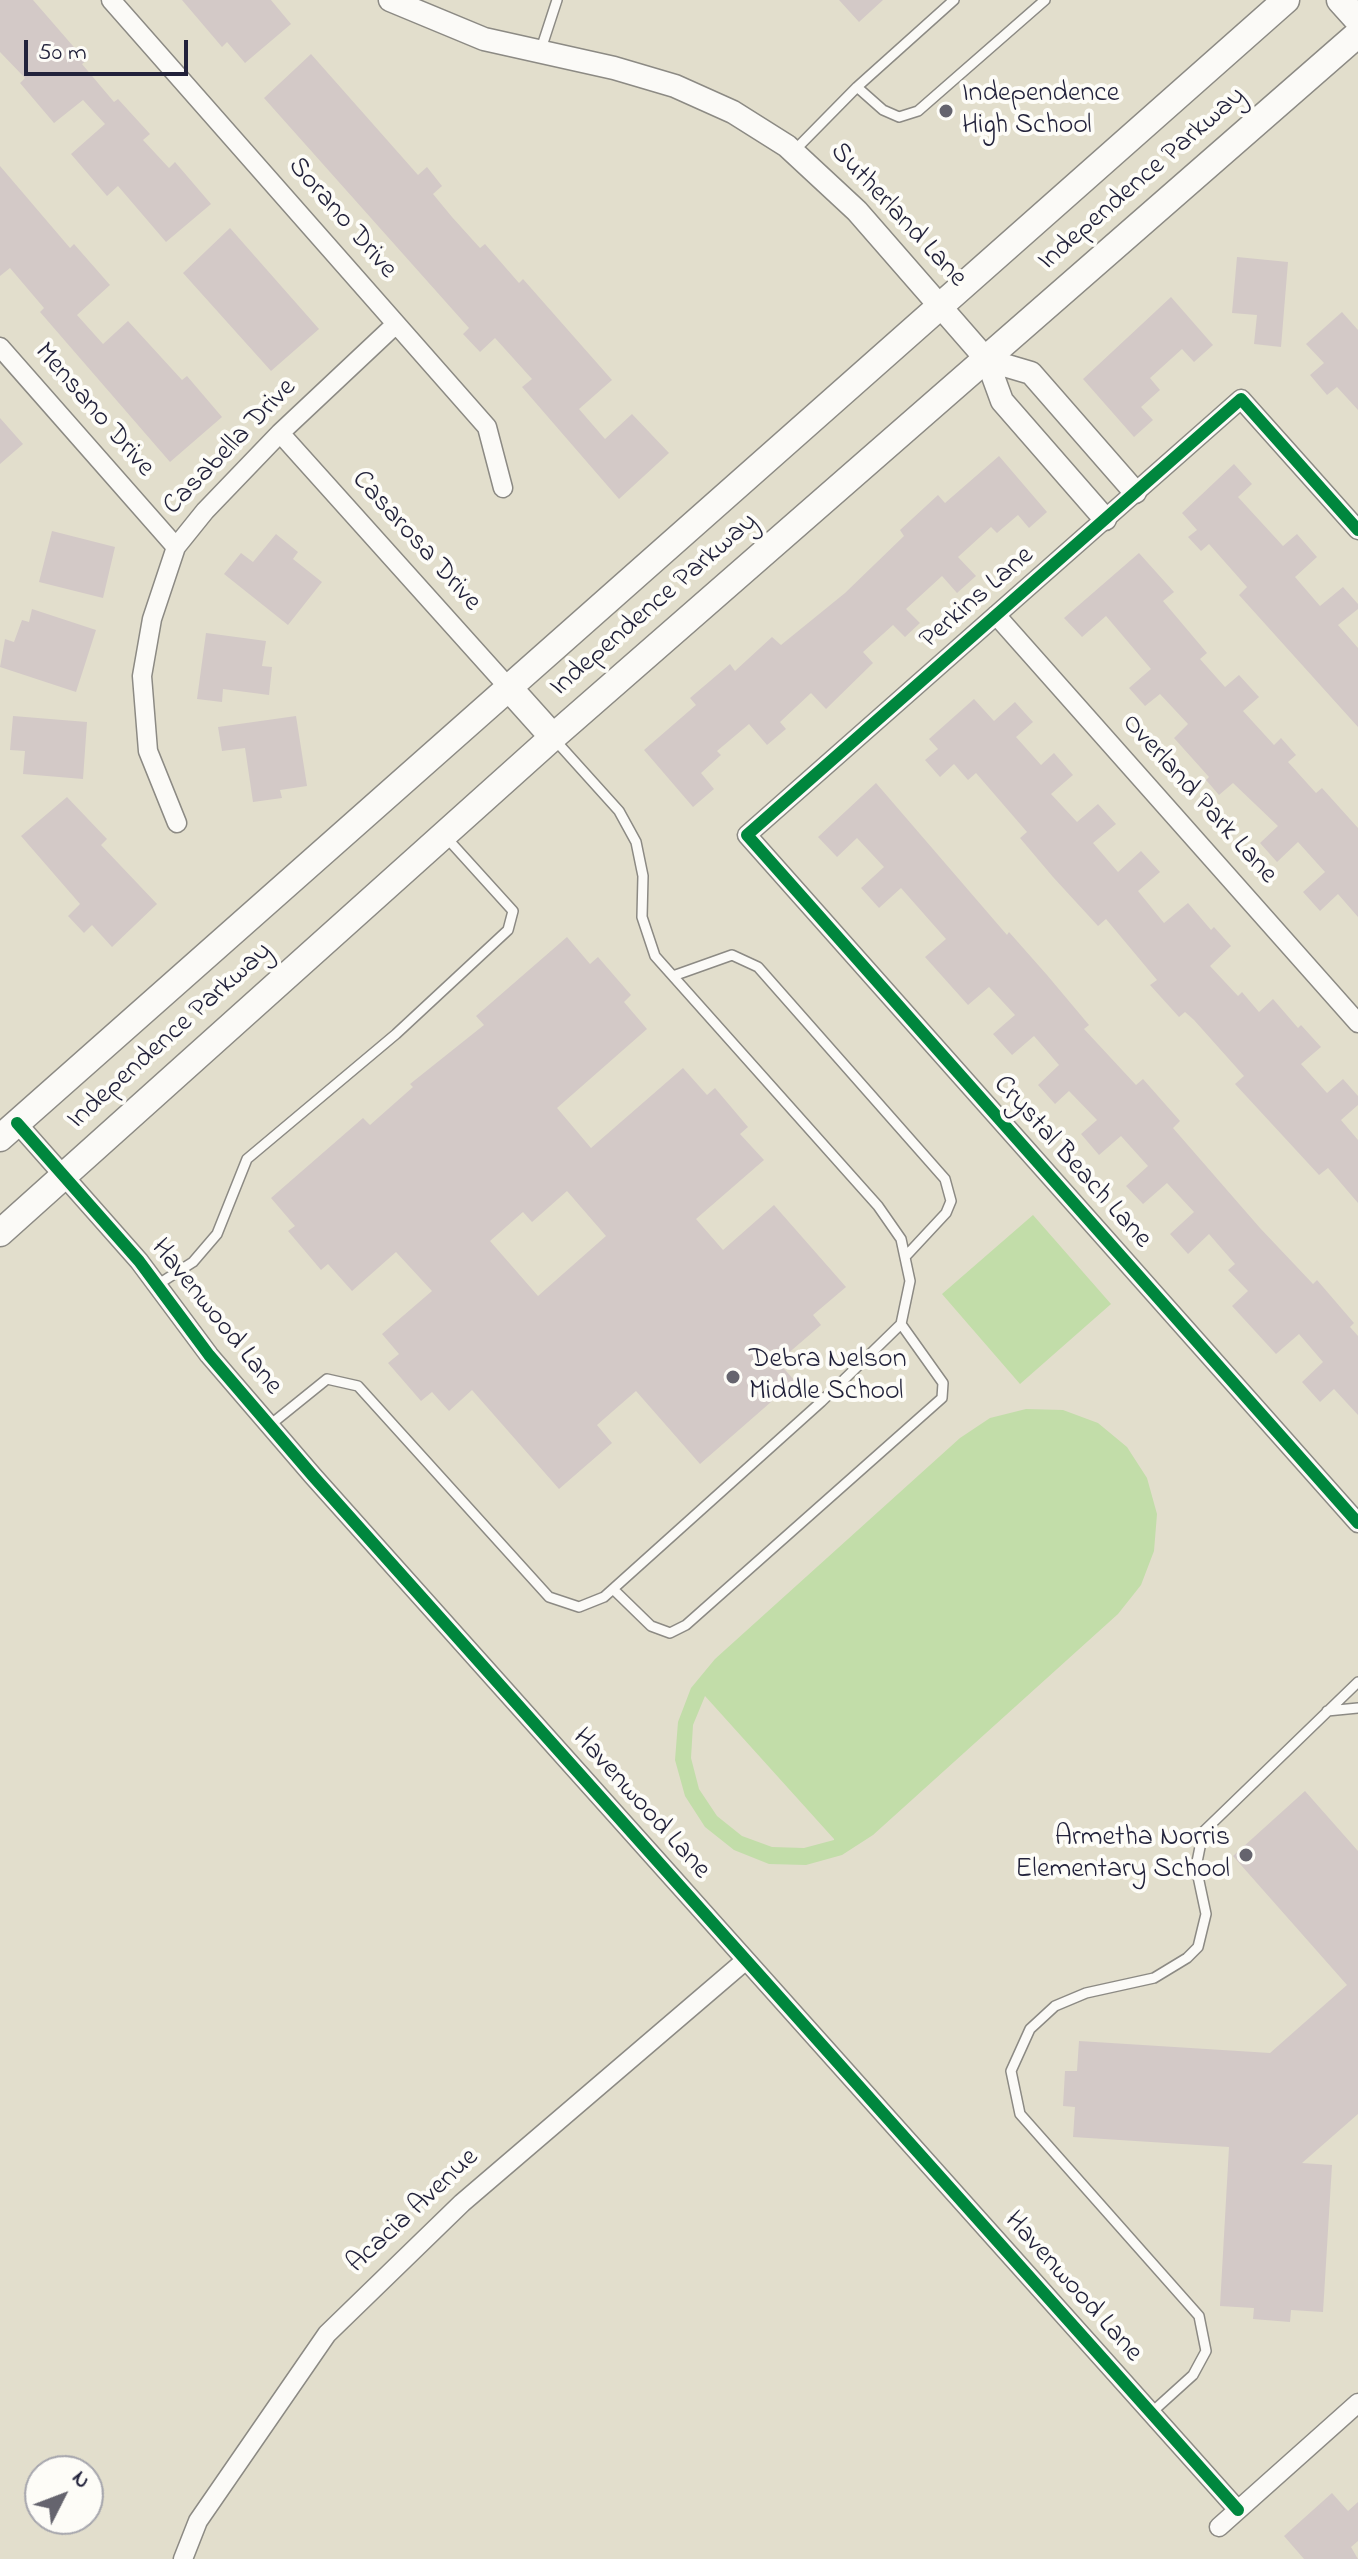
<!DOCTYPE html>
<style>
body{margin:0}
#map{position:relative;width:1358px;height:2559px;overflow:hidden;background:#e2decc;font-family:"Indie Flower",sans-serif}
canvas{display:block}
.north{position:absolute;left:24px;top:2455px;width:80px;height:80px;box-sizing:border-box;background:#fdfcf7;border:2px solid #a5a5ac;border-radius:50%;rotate:48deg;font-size:22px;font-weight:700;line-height:32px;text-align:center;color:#22223b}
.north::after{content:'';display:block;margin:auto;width:28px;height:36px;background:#65646e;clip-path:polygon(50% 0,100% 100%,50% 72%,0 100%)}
.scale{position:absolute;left:24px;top:40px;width:164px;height:36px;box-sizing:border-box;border:4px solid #22223b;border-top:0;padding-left:10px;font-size:24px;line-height:28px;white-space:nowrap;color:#22223b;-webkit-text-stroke:6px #fdfcf7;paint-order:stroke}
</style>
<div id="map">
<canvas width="1358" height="2559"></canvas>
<div class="north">N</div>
<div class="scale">50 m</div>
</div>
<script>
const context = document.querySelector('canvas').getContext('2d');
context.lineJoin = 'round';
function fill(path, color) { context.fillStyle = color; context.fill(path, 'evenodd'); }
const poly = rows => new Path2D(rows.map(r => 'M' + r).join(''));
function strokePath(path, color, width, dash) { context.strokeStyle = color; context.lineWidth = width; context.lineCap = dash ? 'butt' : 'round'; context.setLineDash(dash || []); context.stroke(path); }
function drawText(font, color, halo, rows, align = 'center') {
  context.font = font + ' "Indie Flower",sans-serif'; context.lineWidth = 8; context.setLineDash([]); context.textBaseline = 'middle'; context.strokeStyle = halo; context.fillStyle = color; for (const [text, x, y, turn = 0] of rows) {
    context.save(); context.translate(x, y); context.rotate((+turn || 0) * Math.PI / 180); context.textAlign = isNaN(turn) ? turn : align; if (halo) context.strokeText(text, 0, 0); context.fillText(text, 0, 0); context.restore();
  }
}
const green = poly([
 [1033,1215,1111,1304,1020,1384,942,1294],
 [1026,1409,1063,1410,1098,1423,1127,1447,1147,1478,1157,1514,1154,1551,1141,1585,1118,1614,873,1835,842,1855,806,1865,769,1864,734,1850,705,1827,685,1796,675,1760,678,1722,691,1688,715,1659,960,1438,990,1418],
 [705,1696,834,1839,834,1840,804,1848,772,1847,742,1836,717,1816,699,1789,691,1758,693,1725]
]);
const building = poly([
 [0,0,33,0,86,61,82,64,114,102,118,99,150,134,143,140,169,168,175,162,211,204,166,242,118,186,107,196,71,154,105,124,83,100,54,123,20,83,25,78,0,52],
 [182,0,271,0,291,24,245,63,227,42,222,47],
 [839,0,883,0,859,22],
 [311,54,418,175,427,167,442,186,433,194,452,217,480,248,485,244,519,283,523,279,612,380,579,409,605,439,632,414,669,453,619,499,522,387,532,379,495,338,480,352,463,334,469,328,264,98],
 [0,166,70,248,74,244,110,285,77,315,103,344,128,321,182,380,187,376,222,417,170,462,40,312,44,308,10,268,0,276],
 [230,228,319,329,271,371,183,273],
 [1237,257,1288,262,1281,347,1254,344,1257,315,1232,313],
 [1171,297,1213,345,1194,362,1182,349,1150,378,1160,390,1141,407,1153,420,1134,437,1083,379],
 [1342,312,1358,330,1358,410,1337,387,1327,395,1310,375,1324,363,1306,344],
 [0,418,23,444,0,464],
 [999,456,1047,512,1029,528,1018,515,997,533,991,527,958,557,976,576,957,593,942,576,906,609,920,623,905,637,893,625,863,652,873,663,826,709,811,693,780,722,786,729,767,745,749,724,717,751,721,755,701,773,714,789,693,807,644,750,696,705,690,698,730,664,735,671,772,637,781,645,845,593,904,536,900,530,938,495,945,503],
 [1234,464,1252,484,1238,497,1283,546,1297,534,1317,557,1295,577,1320,606,1343,587,1358,604,1358,609,1338,625,1358,648,1358,727,1239,595,1247,587,1209,544,1201,551,1188,537,1197,530,1182,513],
 [52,531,115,547,103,598,39,582],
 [276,534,298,552,293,559,322,582,288,625,224,574,241,553,253,562],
 [1139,553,1174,592,1163,601,1207,653,1200,659,1225,687,1239,675,1259,697,1243,711,1274,745,1281,738,1296,755,1288,762,1316,793,1322,788,1358,828,1358,917,1338,894,1320,911,1303,892,1325,872,1298,842,1277,862,1260,843,1278,826,1233,783,1219,795,1206,780,1209,777,1174,738,1188,724,1160,694,1145,706,1129,688,1151,669,1106,616,1082,637,1064,618],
 [32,609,96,630,76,692,0,667,5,639,14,642,22,620,29,622],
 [206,633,266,641,262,666,272,667,269,695,223,689,222,702,197,699],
 [974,699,994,721,1015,702,1033,722,1016,737,1041,765,1054,753,1073,775,1051,794,1077,822,1098,804,1116,824,1093,843,1118,872,1141,851,1160,872,1138,891,1164,923,1188,903,1211,930,1214,927,1231,946,1210,966,1238,996,1242,992,1259,1012,1273,999,1298,1028,1301,1025,1321,1047,1301,1064,1327,1093,1343,1079,1358,1096,1358,1105,1341,1120,1358,1140,1358,1203,1328,1168,1319,1175,1235,1084,1244,1076,1194,1020,1185,1012,1179,1017,1150,985,1157,980,1106,919,1098,926,1053,877,1020,838,1027,832,976,773,968,780,954,764,940,777,925,760,938,749,929,739],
 [13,716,87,722,83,779,23,774,25,751,10,750],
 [296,716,307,786,280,790,282,798,253,802,245,748,222,751,218,727],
 [876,783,1007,935,1009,932,1047,975,1089,1025,1084,1029,1136,1085,1143,1079,1180,1121,1173,1128,1260,1228,1313,1284,1317,1280,1354,1323,1350,1327,1358,1336,1358,1415,1334,1389,1320,1402,1302,1382,1323,1362,1299,1334,1276,1354,1232,1306,1248,1291,1228,1270,1235,1264,1209,1234,1188,1254,1170,1234,1194,1212,1167,1183,1143,1204,1126,1186,1148,1166,1121,1136,1099,1155,1081,1134,1097,1120,1069,1091,1055,1104,1038,1085,1059,1065,1034,1036,1012,1055,993,1034,1015,1015,989,987,968,1005,942,976,925,957,946,939,901,888,879,908,861,888,884,867,857,838,837,857,818,837],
 [67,797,107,839,101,845,157,904,112,947,92,925,84,933,68,916,80,904,21,836],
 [567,937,590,964,598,957,631,995,624,1002,647,1029,557,1108,591,1148,683,1068,707,1095,715,1088,748,1127,740,1134,764,1160,696,1219,723,1250,774,1205,846,1287,813,1315,821,1325,778,1362,795,1381,700,1464,636,1391,597,1425,612,1443,559,1489,472,1390,449,1411,432,1392,421,1401,388,1363,399,1354,382,1334,432,1291,396,1252,352,1291,328,1264,321,1270,288,1231,295,1226,271,1198,363,1118,370,1125,413,1087,410,1084,484,1025,476,1016],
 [567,1191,606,1236,538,1296,490,1241,523,1212,532,1222],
 [1305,1791,1358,1851,1358,2114,1302,2163,1332,2165,1323,2312,1291,2310,1290,2322,1253,2319,1254,2308,1220,2306,1229,2147,1073,2137,1075,2107,1063,2106,1065,2071,1077,2071,1079,2041,1270,2053,1347,1985,1233,1856],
 [1332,2493,1348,2511,1358,2502,1358,2541,1351,2547,1358,2559,1304,2559,1284,2536]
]);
const service = poly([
 [541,49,557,0],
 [857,87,883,110,899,117,918,111,1045,0],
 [794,151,857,87,954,0],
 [673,976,732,955,758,967,945,1179,951,1201,946,1213,905,1257],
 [157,1285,193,1262,217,1234,247,1159,396,1034,508,930,513,911,445,836],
 [270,1425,327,1379,358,1386,549,1597,579,1607,604,1597,821,1402,901,1324,910,1281,901,1239,878,1206,655,956,642,917,643,876,636,842,619,811,555,740],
 [613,1589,651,1626,670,1633,686,1625,942,1398,943,1383,901,1324],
 [1327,1711,1358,1708],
 [1151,2413,1193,2375,1206,2351,1199,2316,1020,2114,1011,2071,1030,2029,1055,2006,1086,1993,1154,1978,1187,1958,1198,1947,1206,1914,1196,1867,1203,1832,1358,1682]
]);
const minor = poly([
 [111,0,487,427,503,488],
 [0,347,176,547],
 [280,433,509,688],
 [1358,530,1241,399,747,835,1358,1523],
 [996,615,1358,1023],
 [177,823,148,751,142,676,152,619,176,547,205,511,280,433,396,324],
 [17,1123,139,1261,209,1355,313,1476,1238,2510],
 [1219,2527,1358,2403],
 [183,2559,198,2521,327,2334,462,2203,746,1960]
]);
const tertiary = poly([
 [390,0,484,39,614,68,675,86,733,112,787,146,857,211,987,360,1002,401,1105,519],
 [987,360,1031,373,1135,492]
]);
const secondary = poly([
 [1340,0,1358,20],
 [509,688,553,737],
 [0,1138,1286,0],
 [0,1233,553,737,1358,34]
]);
const cycleway = poly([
 [1358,530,1241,399,747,835,1358,1523],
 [17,1123,139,1261,209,1355,313,1476,1238,2510]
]);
const markers = [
 [946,111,8,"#65646e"],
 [733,1377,8,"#65646e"],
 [1246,1855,8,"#65646e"]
];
const poiNames = [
 ["Independence",962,95],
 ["High School",962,127],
 ["Debra Nelson",749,1361],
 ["Middle School",749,1393],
 ["Armetha Norris",1230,1839,"right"],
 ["Elementary School",1230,1871,"right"]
];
const streetNames = [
 ["Independence Parkway",1143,180,-41],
 ["Sutherland Lane",897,216,47],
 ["Sorano Drive",341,219,49],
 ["Mensano Drive",93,411,49],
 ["Casabella Drive",231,448,-46],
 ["Casarosa Drive",415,542,48],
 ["Perkins Lane",978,599,-41],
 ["Independence Parkway",655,606,-41],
 ["Overland Park Lane",1198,800,48],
 ["Independence Parkway",171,1037,-42],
 ["Crystal Beach Lane",1071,1163,48],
 ["Havenwood Lane",215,1318,51],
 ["Havenwood Lane",640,1805,48],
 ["Acacia Avenue",414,2212,-43],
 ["Havenwood Lane",1072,2288,48]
];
fill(green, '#c2dda9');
fill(building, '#d3c9c7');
strokePath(service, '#8c8a84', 12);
strokePath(minor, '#8c8a84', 21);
strokePath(tertiary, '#8c8a84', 25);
strokePath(secondary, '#8c8a84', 29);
strokePath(service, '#fbfaf7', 9);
strokePath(minor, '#fbfaf7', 18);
strokePath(tertiary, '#fbfaf7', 22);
strokePath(secondary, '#fbfaf7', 26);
strokePath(cycleway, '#00873e', 12);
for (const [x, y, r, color] of markers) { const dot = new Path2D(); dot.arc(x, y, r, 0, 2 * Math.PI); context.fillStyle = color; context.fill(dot); strokePath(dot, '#fdfcf7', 3); }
drawText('28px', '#22223b', '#fdfcf7', poiNames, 'left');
drawText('28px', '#22223b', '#fdfcf7', streetNames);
</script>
